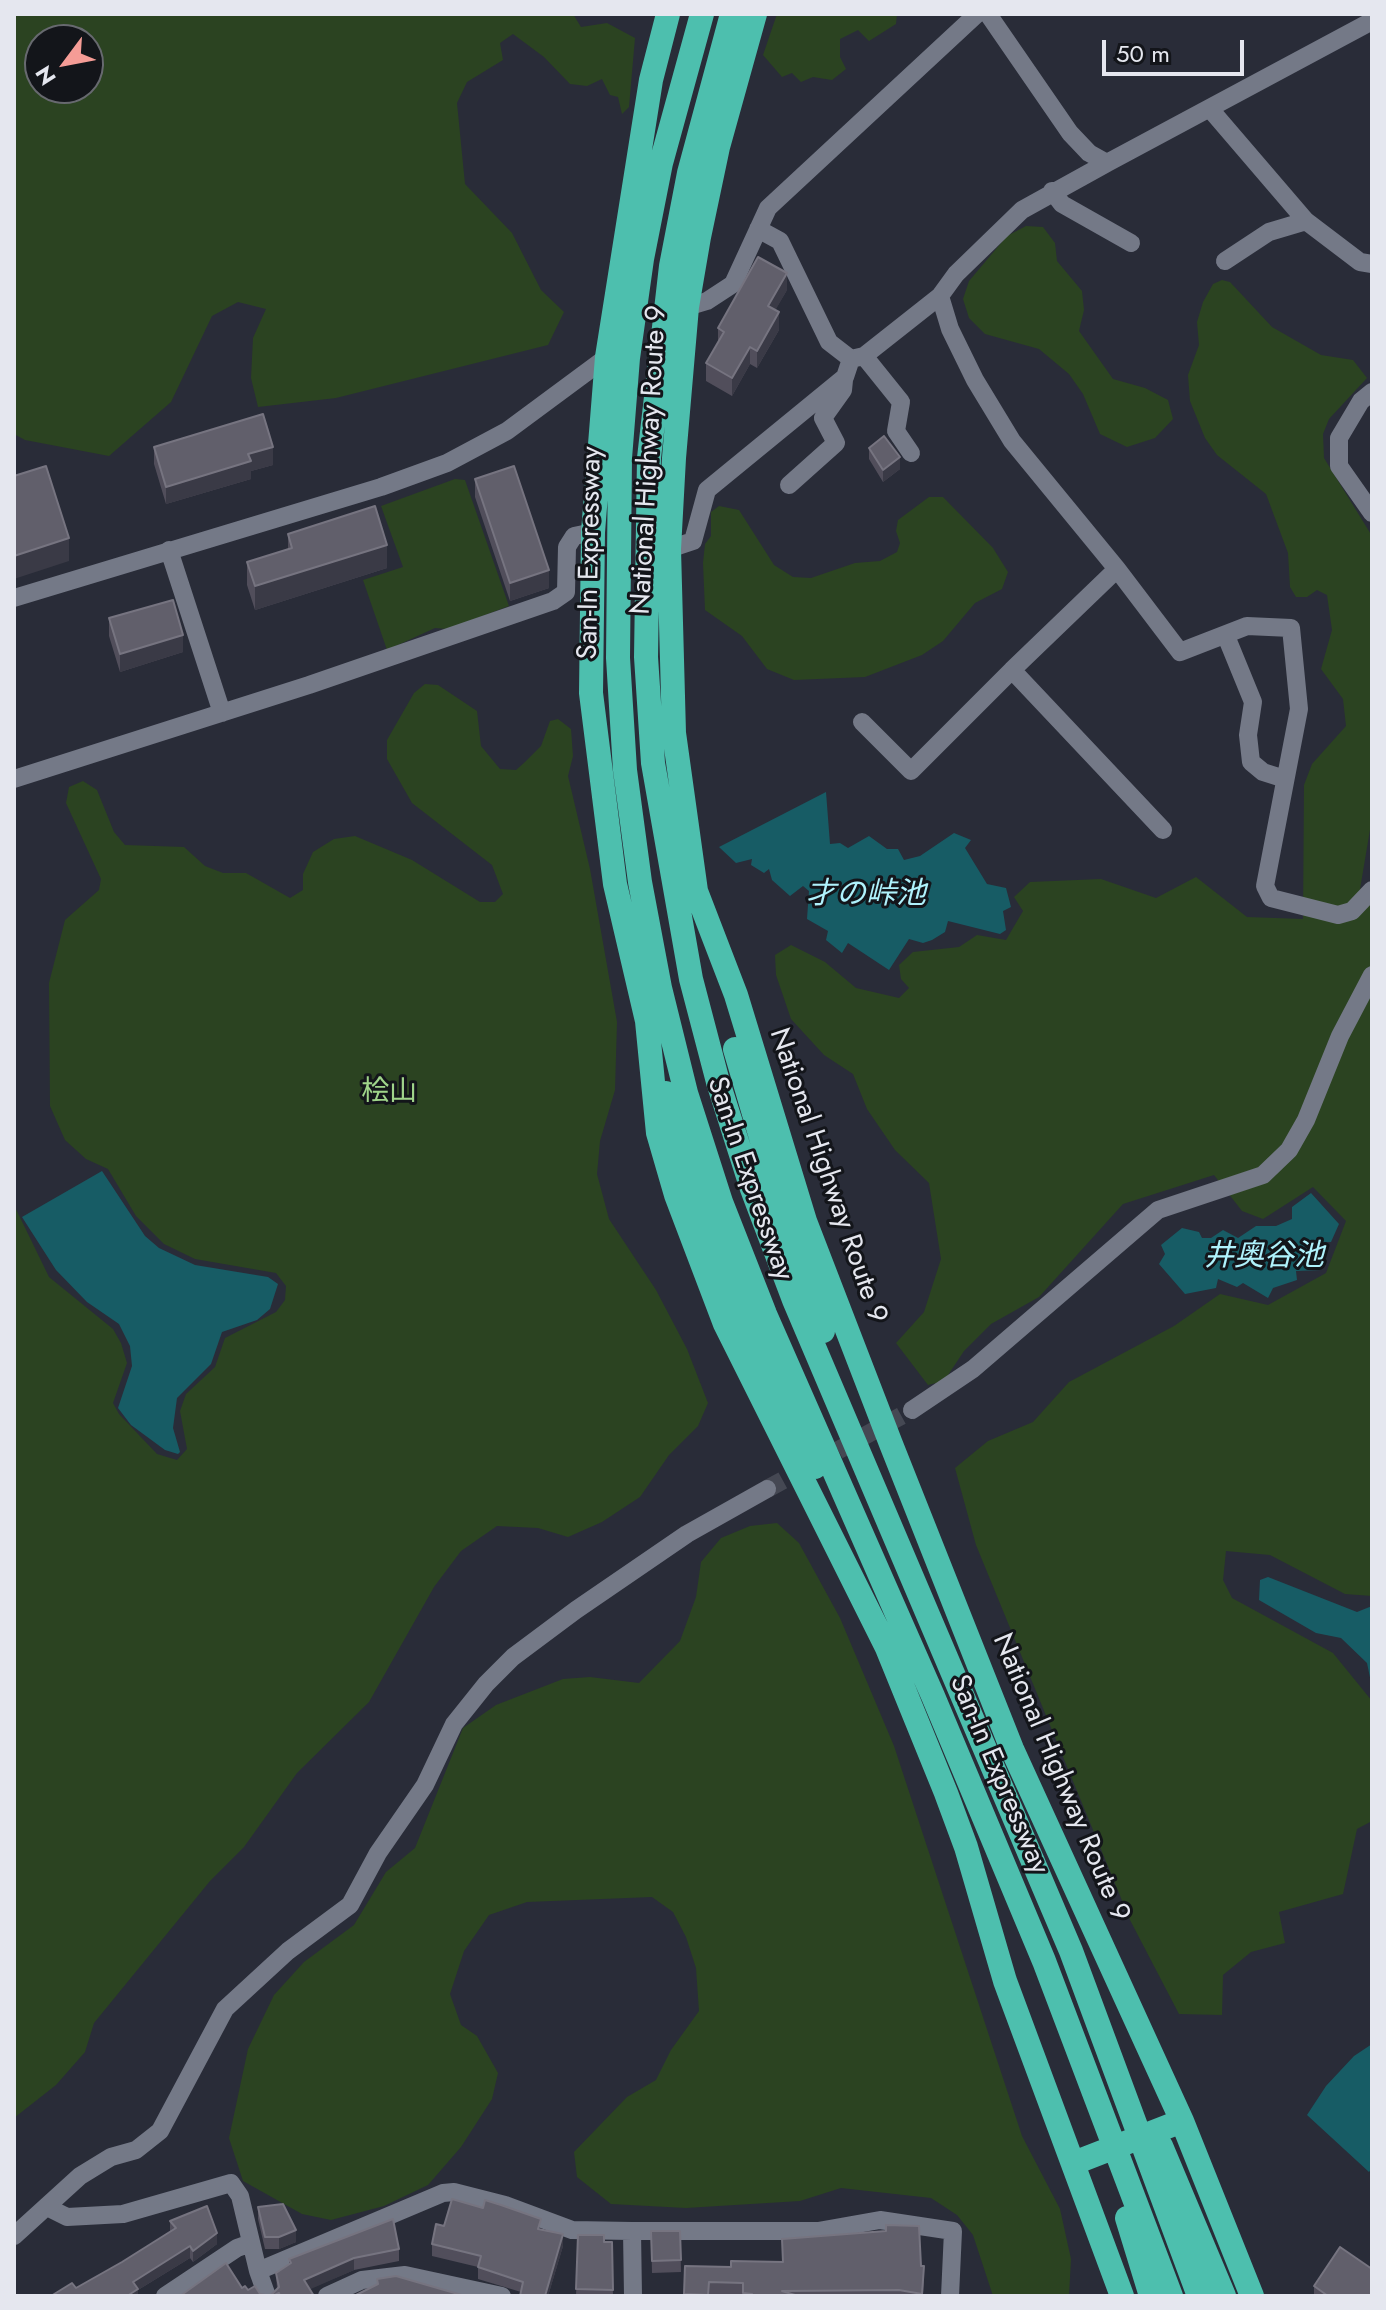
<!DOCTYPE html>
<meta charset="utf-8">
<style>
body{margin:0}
#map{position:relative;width:1386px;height:2310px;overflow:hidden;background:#292c38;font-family:Jost,sans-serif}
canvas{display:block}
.frame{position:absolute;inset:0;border:16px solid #e5e7ef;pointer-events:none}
.north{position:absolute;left:24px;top:24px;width:80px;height:80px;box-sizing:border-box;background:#13151a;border:2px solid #67696f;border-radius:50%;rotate:238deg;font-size:22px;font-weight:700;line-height:32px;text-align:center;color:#e5e7ef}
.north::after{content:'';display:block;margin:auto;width:28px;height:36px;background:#f59c96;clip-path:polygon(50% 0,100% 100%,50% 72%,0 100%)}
.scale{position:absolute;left:1102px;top:40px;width:142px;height:36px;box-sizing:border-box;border:4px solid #e5e7ef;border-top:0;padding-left:10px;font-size:24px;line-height:28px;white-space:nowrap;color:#e5e7ef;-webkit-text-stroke:6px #13151a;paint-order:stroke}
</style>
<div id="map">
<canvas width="1386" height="2310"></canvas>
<div class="frame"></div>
<div class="north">N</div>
<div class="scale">50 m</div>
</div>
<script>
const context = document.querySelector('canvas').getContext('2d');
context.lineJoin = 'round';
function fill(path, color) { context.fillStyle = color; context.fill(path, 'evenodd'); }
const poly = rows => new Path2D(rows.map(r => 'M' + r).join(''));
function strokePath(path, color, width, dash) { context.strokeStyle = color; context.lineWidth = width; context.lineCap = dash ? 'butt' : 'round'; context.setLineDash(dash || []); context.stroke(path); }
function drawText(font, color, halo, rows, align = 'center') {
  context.font = font + ' Jost,"Noto Sans JP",sans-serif'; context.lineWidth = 6; context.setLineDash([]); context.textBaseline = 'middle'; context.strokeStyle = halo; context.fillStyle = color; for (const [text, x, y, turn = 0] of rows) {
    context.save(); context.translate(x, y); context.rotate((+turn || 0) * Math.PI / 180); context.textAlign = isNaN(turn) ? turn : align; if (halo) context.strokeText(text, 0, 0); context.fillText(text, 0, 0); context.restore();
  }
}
const green = poly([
 [14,14,573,14,581,27,607,23,635,38,629,107,622,114,618,97,610,95,602,79,587,86,570,84,544,57,513,34,500,43,503,60,467,82,457,103,465,184,512,233,541,290,564,312,548,345,336,398,258,407,251,378,253,338,266,309,238,302,212,316,171,402,109,456,25,440,14,434],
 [88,40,88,88,40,88,40,40],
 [777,14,897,14,896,24,869,41,858,30,840,39,840,57,846,69,832,80,813,77,801,82,792,73,782,77,763,55],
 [1026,226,1043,227,1055,243,1057,261,1082,291,1084,310,1079,331,1113,379,1145,388,1168,400,1173,419,1155,438,1127,447,1100,434,1083,394,1069,374,1039,349,985,334,969,318,963,299,969,281,1007,236],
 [1222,280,1230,282,1272,327,1321,355,1353,360,1367,378,1329,419,1323,434,1324,458,1372,536,1372,818,1360,889,1372,881,1372,1596,1345,1594,1270,1555,1226,1551,1223,1580,1232,1598,1333,1653,1372,1701,1372,1821,1357,1829,1343,1894,1279,1912,1285,1943,1251,1952,1223,1975,1222,2015,1179,2014,1130,1920,976,1545,955,1468,988,1441,1033,1422,1069,1382,1174,1326,1220,1294,1268,1305,1326,1273,1346,1221,1313,1187,1263,1219,1242,1211,1214,1175,1123,1204,1039,1297,991,1324,964,1351,944,1381,928,1385,896,1343,924,1312,941,1259,929,1183,895,1150,867,1109,853,1074,824,1055,791,1019,776,975,775,955,791,945,825,962,856,988,899,998,909,988,901,979,899,965,913,952,959,947,977,935,1006,940,1023,911,1014,897,1030,882,1101,879,1156,898,1196,877,1247,917,1303,919,1304,785,1312,764,1346,726,1343,699,1321,669,1332,630,1327,595,1317,590,1307,597,1296,597,1290,587,1288,553,1266,494,1217,455,1205,438,1190,401,1188,375,1199,345,1197,322,1203,302,1213,284],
 [455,479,465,480,509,606,448,629,435,628,387,650,363,580,403,567,381,506],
 [929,497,943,497,993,548,1008,572,1002,589,975,603,943,641,922,655,865,677,794,680,767,669,742,636,705,610,703,563,705,544,711,536,711,512,719,506,739,510,774,565,793,577,811,578,855,563,880,561,897,552,900,543,896,531,898,520],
 [425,684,438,685,477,711,481,746,500,769,516,770,525,762,541,746,550,721,558,719,571,729,573,756,568,776,590,869,617,1022,615,1090,600,1141,597,1174,609,1219,656,1290,687,1349,708,1403,698,1426,669,1455,640,1497,602,1522,568,1537,538,1528,497,1526,461,1551,434,1587,369,1702,297,1773,244,1847,210,1881,94,2023,85,2052,56,2085,14,2118,14,1205,49,1277,113,1329,121,1343,127,1363,113,1403,119,1414,157,1454,177,1460,187,1449,180,1411,186,1394,215,1367,225,1338,276,1312,285,1300,286,1286,276,1273,195,1259,164,1244,136,1216,108,1169,86,1159,65,1140,50,1106,49,983,65,920,99,890,101,879,66,803,69,787,83,781,97,790,114,832,125,845,184,847,205,866,223,873,246,873,290,898,303,890,303,874,313,852,334,839,355,836,412,860,480,902,495,902,503,894,492,865,412,803,387,759,387,740,414,693],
 [777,1523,799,1543,840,1618,894,1746,1022,2136,1060,2209,1071,2259,1069,2296,993,2296,973,2235,957,2215,931,2198,841,2188,800,2201,686,2208,611,2204,577,2177,574,2152,627,2097,656,2080,671,2050,699,2011,696,1968,686,1937,673,1912,652,1897,527,1902,489,1915,464,1951,450,1994,461,2025,477,2036,498,2073,492,2099,461,2147,428,2185,384,2206,331,2220,302,2214,243,2181,229,2138,248,2049,274,1995,304,1962,354,1925,386,1872,415,1848,463,1728,496,1705,563,1679,590,1677,639,1683,680,1641,696,1597,701,1562,721,1538,750,1526]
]);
const water = poly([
 [826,792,830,844,840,843,848,848,869,836,887,849,898,849,904,860,920,856,954,833,971,840,965,848,987,884,1006,888,1011,907,1003,911,1006,930,1000,934,948,921,945,932,932,940,923,943,909,939,889,970,848,943,842,953,826,940,828,931,807,919,809,891,803,886,790,896,772,880,769,869,764,873,751,865,752,859,736,863,719,847],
 [102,1171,145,1236,159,1248,195,1265,268,1277,278,1284,270,1309,257,1320,222,1332,211,1364,177,1398,173,1428,180,1452,178,1454,165,1450,131,1425,118,1408,132,1366,130,1346,119,1324,87,1302,56,1270,22,1217],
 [1311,1193,1339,1224,1331,1242,1318,1242,1321,1270,1296,1271,1297,1280,1273,1288,1268,1298,1243,1283,1237,1287,1218,1279,1216,1288,1185,1294,1159,1264,1165,1254,1161,1245,1182,1228,1199,1232,1202,1238,1211,1238,1223,1230,1238,1238,1256,1226,1276,1226,1292,1219,1292,1207],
 [1268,1577,1357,1612,1372,1606,1372,1687,1367,1663,1341,1638,1316,1633,1259,1600,1260,1580],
 [1372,2044,1372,2168,1369,2172,1307,2115,1326,2086,1354,2056]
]);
const streetTunnel = poly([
 [767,1489,912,1410]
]);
const street = poly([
 [988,14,1070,133,1089,153,1107,163,1372,21],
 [1210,109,1306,221,1360,262,1372,264],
 [1052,191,1062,204,1131,243],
 [758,229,780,241,829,342,851,359,864,356,940,296,956,274,1022,210,1107,163],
 [1225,261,1269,232,1306,221],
 [940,296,950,329,975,380,1012,441,1117,569],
 [687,307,707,301,733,284,768,208,977,14],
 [864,356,901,402,896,431,911,453],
 [1372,392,1361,401,1339,438,1339,466,1372,513],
 [789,485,836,443,823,418,843,390,844,380],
 [669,549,693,541,707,490,845,377,851,359],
 [169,550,222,713],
 [14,598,381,487,447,463,507,431,607,357],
 [1226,636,1253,702,1248,735,1251,762,1263,772,1285,779],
 [1012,670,1117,569,1180,652,1247,626,1291,628,1299,709,1265,886,1271,898,1338,915,1352,911,1372,890],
 [862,722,911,771,1012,670,1163,830],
 [14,779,309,685,553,601,566,592,567,547,574,536,593,532],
 [912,1410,973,1369,1158,1210,1263,1175,1289,1150,1306,1120,1340,1036,1372,975],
 [47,2207,67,2217,123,2214,231,2183,240,2196,258,2271],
 [14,2236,80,2176,111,2157,136,2150,160,2131,225,2009,288,1951,350,1905,378,1853,425,1785,454,1724,486,1684,513,1657,576,1610,687,1534,767,1489],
 [165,2296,237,2248,251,2243],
 [267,2296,258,2271,443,2193,454,2192,505,2205,572,2230,632,2231],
 [327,2296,362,2280,405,2275,502,2296],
 [633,2296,632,2231,818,2231,880,2220,953,2231,950,2296]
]);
const highway = poly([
 [668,14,651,80,607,357,593,532,591,693,615,884,647,1021,658,1133,676,1195,725,1324,887,1648,946,1793,966,1847,1005,1981,1122,2296],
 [702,14,661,163,642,259,628,358,620,458,618,658,625,770,640,882,660,988,686,1093,721,1202,765,1314,933,1696,1044,1961,1171,2296],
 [732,14,689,173,671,266,649,458,646,657,653,763,691,979,718,1082,752,1189,794,1300,1071,1951,1199,2296],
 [755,14,718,147,699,237,687,307,674,458,669,549,674,733,696,891,736,995,805,1221,891,1444,1012,1749,1182,2121,1252,2296],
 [735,1049,777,1192,823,1331],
 [666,1093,678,1140,735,1301,815,1467],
 [1161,2146,1224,2296],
 [1074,2163,1182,2121],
 [1127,2218,1151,2296]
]);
const wall = poly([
 [787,290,775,310,779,330,757,368,750,364,732,396,706,381,706,363,718,342,718,328],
 [154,447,273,465,251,471,251,479,166,504,154,464],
 [869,448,900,469,883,482,869,459],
 [475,479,549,588,510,601,475,497],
 [288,534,387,568,255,610,247,585,247,562,288,549],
 [109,618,183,652,120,672,109,636],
 [258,2207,296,2242,279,2249,265,2249,258,2219],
 [170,2221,217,2244,193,2262,190,2258,138,2290,138,2296,76,2288,122,2262,170,2232],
 [444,2226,541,2230,563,2246,548,2296,520,2296,521,2292,478,2279,478,2267,432,2256,432,2244],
 [651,2231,680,2231,681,2272,652,2273],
 [578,2235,604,2242,612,2242,613,2296,576,2296],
 [399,2249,399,2261,354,2270,309,2289,314,2296,180,2296,242,2288,260,2294,270,2296,277,2289,276,2273,289,2265,289,2259],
 [685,2266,921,2266,924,2278,923,2296,743,2296,743,2295,709,2294,708,2296,684,2296],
 [1314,2286,1372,2296,1314,2296]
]);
const shadedWall = poly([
 [787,273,787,290,768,323,768,306],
 [779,312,779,330,757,368,757,351],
 [750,347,750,364,732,396,732,378],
 [273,447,273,465,251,471,251,479,166,504,166,487,248,454],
 [900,457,900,469,883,482,883,470],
 [69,538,69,561,14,579,14,556],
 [387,545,387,568,255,610,255,586],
 [549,570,549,588,510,601,510,583],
 [183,635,183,652,120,672,120,654],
 [296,2230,296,2242,279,2249,279,2237],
 [217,2233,217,2244,193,2262,193,2251],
 [563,2234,563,2246,548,2296,545,2296],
 [190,2246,190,2258,138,2290,138,2296,127,2296,133,2282],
 [354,2258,354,2270,304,2292,304,2280]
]);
const building = poly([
 [758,257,787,273,768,306,779,312,757,351,750,347,732,378,706,363,724,332,718,328,758,257],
 [263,414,273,447,248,454,251,461,166,487,154,447,263,414],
 [884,436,900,457,883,470,869,448,884,436],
 [46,466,69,538,14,556,14,476,46,466],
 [514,466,549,570,510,583,475,479,514,466],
 [375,506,387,545,255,586,247,562,292,548,288,534,375,506],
 [173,600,183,635,120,654,109,618,173,600],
 [452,2199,483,2208,485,2200,501,2205,541,2219,538,2229,563,2234,545,2296,520,2296,523,2282,478,2267,481,2256,432,2244,436,2224,444,2226,452,2199],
 [283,2204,296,2230,279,2237,265,2237,258,2207,283,2204],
 [207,2206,217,2233,193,2251,190,2246,133,2282,138,2289,127,2296,51,2296,72,2283,76,2288,122,2262,176,2228,170,2221,207,2206],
 [393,2219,399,2249,354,2258,304,2280,314,2296,280,2296,279,2293,273,2296,180,2296,226,2263,242,2288,245,2286,248,2290,255,2286,260,2294,270,2296,279,2287,276,2273,291,2263,289,2259,393,2219],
 [886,2225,919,2226,921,2266,924,2266,922,2294,899,2290,782,2291,798,2296,751,2296,752,2294,743,2293,743,2283,709,2282,708,2295,684,2294,685,2266,731,2267,731,2261,783,2262,782,2239,886,2231,886,2225],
 [651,2231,680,2231,681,2260,652,2261,651,2231],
 [578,2235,604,2235,604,2242,612,2242,613,2290,576,2289,578,2235],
 [1340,2247,1372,2269,1372,2296,1328,2296,1314,2286,1340,2247],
 [396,2276,465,2296,354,2296,378,2284,377,2279,396,2276]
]);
const streetNames = [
 ["National Highway Route 9",650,460,-87],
 ["San-In Expressway",591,553,-89],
 ["National Highway Route 9",827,1176,71],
 ["San-In Expressway",749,1179,71],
 ["San-In Expressway",998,1775,67],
 ["National Highway Route 9",1060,1778,67]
];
const parkNames = [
 ["桧山",389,1093]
];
const waterNames = [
 ["才の峠池",866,896],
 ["井奥谷池",1264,1258]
];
fill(green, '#2b4321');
fill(water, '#175c65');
strokePath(streetTunnel, '#454853', 18, [18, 9]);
strokePath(street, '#747987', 18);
strokePath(highway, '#4dbfae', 24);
fill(wall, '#514e5b');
fill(shadedWall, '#3a3a46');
fill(building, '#615f6b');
strokePath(building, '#767480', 2);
drawText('28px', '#e5e7ef', '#13151a', streetNames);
drawText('28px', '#9fd48a', '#13151a', parkNames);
drawText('italic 30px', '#aff2fc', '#13151a', waterNames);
</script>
